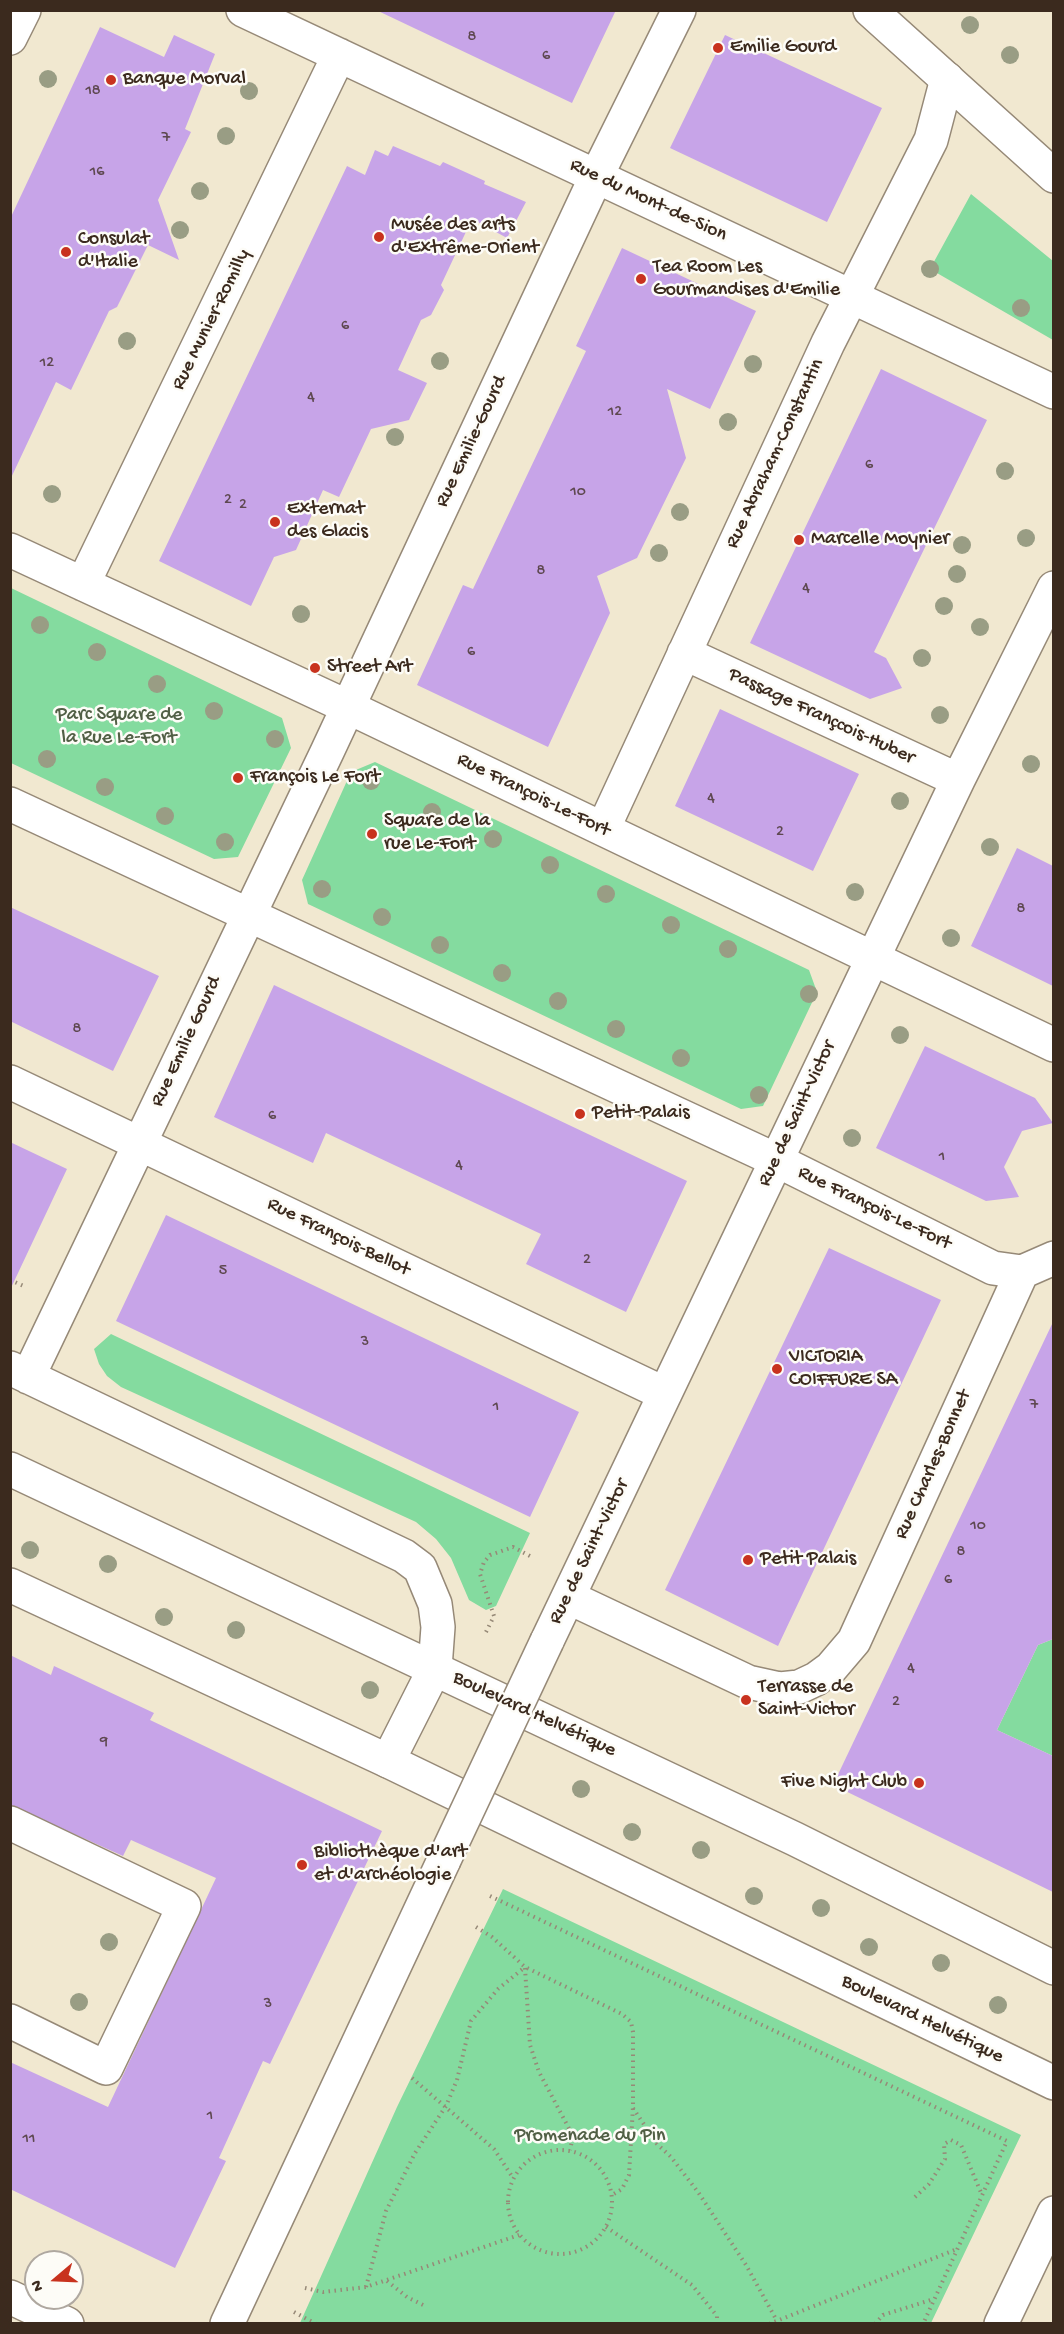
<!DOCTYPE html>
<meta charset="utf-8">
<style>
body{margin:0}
#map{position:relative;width:1064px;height:2334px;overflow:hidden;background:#f1e8d0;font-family:"Gochi Hand",sans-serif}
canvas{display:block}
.frame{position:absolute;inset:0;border:12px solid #3b2a1e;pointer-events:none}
.north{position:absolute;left:24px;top:2250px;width:60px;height:60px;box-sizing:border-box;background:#fdfcf7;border:2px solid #afa8a0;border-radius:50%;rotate:251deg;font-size:16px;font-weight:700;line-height:24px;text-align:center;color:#3b2a1e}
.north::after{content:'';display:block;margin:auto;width:21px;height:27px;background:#c8321e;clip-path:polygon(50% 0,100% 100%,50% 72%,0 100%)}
</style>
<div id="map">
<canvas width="1064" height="2334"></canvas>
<div class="frame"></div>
<div class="north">N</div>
</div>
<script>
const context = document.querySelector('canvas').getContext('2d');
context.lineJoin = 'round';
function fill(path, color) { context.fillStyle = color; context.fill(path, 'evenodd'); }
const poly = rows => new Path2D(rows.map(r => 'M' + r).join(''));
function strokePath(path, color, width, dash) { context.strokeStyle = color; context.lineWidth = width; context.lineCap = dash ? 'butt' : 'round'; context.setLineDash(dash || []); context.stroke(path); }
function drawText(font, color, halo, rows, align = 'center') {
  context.font = font + ' "Gochi Hand",sans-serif'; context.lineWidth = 5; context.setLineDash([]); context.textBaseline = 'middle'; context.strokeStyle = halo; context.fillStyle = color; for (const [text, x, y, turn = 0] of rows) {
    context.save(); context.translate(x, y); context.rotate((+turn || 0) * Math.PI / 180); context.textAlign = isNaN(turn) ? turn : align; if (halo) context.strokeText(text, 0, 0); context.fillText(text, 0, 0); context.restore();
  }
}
const green = poly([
 [971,194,1053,261,1053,340,930,269],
 [11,588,282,718,291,748,238,857,214,859,11,763],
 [375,762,809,970,817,992,763,1106,741,1109,308,904,302,880,351,772],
 [111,1334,530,1533,496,1606,486,1610,469,1600,451,1558,436,1539,416,1522,121,1387,107,1376,99,1364,94,1349],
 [1053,1639,1053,1756,997,1730,1038,1645],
 [503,1889,1021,2135,931,2323,300,2323,397,2107]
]);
const building = poly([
 [376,10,616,10,572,103],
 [100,27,164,57,174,35,215,54,185,129,191,132,158,200,179,260,148,245,117,307,109,311,71,390,56,382,10,480,10,219],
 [725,35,882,108,827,222,670,148],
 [393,146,440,166,443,162,485,181,484,184,526,202,507,238,472,219,441,285,444,290,431,315,421,320,398,370,427,383,409,420,371,429,339,497,323,490,296,550,274,557,251,606,159,561,347,166,365,175,375,150,388,156],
 [622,248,756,311,710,409,667,389,686,458,637,558,597,576,610,613,548,747,417,685,463,585,473,589,586,351,576,346],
 [881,369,987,420,874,652,886,658,902,688,870,699,750,643],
 [720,709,859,774,813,871,675,806],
 [1017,848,1053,866,1053,986,971,946],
 [10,907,159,976,113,1071,10,1021],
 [274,985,687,1181,626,1312,526,1264,541,1234,326,1133,313,1163,214,1117],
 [925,1046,1035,1098,1053,1123,1022,1131,1004,1167,1019,1197,986,1201,876,1148],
 [10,1142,67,1169,10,1290],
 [166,1215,579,1412,530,1517,116,1321],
 [829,1248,941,1300,778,1646,665,1590],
 [1053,1322,1053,1639,1038,1645,997,1730,1053,1756,1053,1892,833,1785],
 [10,1655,51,1675,54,1666,154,1713,150,1720,382,1831,270,2064,263,2061,219,2158,226,2161,175,2268,10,2189,10,2062,108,2107,216,1878,131,1840,123,1856,10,1805]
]);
const path = poly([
 [10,1280,26,1287],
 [486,1632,494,1616,480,1574,484,1562,490,1555,513,1547,530,1556],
 [490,1896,1007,2141,923,2324],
 [476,1927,492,1937,525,1967,622,2014,631,2022,633,2032,633,2107,629,2175,622,2189,612,2195],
 [525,1968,530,2045,539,2072,573,2136,570,2150],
 [412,2078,494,2149,513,2178],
 [633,2108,657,2144,671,2157,698,2192,746,2265,777,2321],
 '508 2202a52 52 0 1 1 104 0a52 52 0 1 1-104 0Z',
 [915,2197,929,2184,945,2159,944,2144,951,2140,961,2145,982,2195],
 [606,2227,692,2285,717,2316,717,2324],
 [387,2281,407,2297,425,2306],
 [366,2287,386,2211,415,2153,446,2106,457,2080,471,2021,498,1989,525,1967],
 [305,2288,323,2292,366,2287,519,2235],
 [294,2312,316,2324],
 [769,2324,957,2249],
 [875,2324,883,2315,934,2299]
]);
const minor = poly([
 [243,10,1054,392],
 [10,38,24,10],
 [10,550,348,707,1054,1045],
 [83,584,339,55],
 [684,653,958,780],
 [10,804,776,1160,993,1268,1022,1272],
 [603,829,828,343,931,140,947,79],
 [10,1082,665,1394],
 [10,1368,404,1556,420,1568,435,1604,438,1627,435,1668,388,1761],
 [28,1377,327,752,596,177,679,10],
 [568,1597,748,1682,780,1689,799,1687,816,1679,831,1668,854,1641,1022,1272,1054,1258],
 [547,1641,958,780,1054,588],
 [10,1823,184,1906,106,2068,10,2021],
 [10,2297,67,2324],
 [227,2324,444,1860],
 [1001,2324,1054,2213]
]);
const major = poly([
 [870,10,1054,176],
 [10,1469,795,1839,1054,1968],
 [10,1585,388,1761,1054,2083]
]);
const minorBridge = poly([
 [444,1860,547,1641]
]);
const trees = [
 [970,25],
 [1010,55],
 [48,79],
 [249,91],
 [226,136],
 [200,191],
 [180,230],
 [930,269],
 [1021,308],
 [127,341],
 [440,361],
 [753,364],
 [728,422],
 [395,437],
 [1005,471],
 [52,494],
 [680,512],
 [1026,538],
 [962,545],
 [659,553],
 [957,574],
 [944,606],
 [301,614],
 [40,625],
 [980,627],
 [97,652],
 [922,658],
 [157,684],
 [214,711],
 [940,715],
 [275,739],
 [47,759],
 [1031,764],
 [371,781],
 [105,787],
 [900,801],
 [432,812],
 [165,816],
 [493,839],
 [225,842],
 [990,847],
 [550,865],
 [322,889],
 [855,892],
 [606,894],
 [382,917],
 [671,925],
 [951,938],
 [440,945],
 [728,949],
 [502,973],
 [809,994],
 [558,1001],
 [616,1029],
 [900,1035],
 [681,1058],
 [759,1095],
 [852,1138],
 [30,1550],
 [108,1564],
 [164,1617],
 [236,1630],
 [370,1690],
 [581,1789],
 [632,1832],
 [701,1850],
 [754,1896],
 [821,1908],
 [109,1942],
 [869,1947],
 [941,1963],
 [79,2002],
 [998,2005]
];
const markers = [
 [718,48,6,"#c8321e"],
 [111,80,6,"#c8321e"],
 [379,237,6,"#c8321e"],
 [66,252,6,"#c8321e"],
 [641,279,6,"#c8321e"],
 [275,522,6,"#c8321e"],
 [799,540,6,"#c8321e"],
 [315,668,6,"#c8321e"],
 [238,778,6,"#c8321e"],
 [372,834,6,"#c8321e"],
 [580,1114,6,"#c8321e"],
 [777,1369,6,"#c8321e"],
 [748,1560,6,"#c8321e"],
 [746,1700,6,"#c8321e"],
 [919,1783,6,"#c8321e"],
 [302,1865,6,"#c8321e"]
];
const numberNames = [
 ["8",472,38],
 ["6",546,57],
 ["18",93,92],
 ["7",166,139],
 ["16",97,173],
 ["6",345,327],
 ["12",47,364],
 ["4",311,399],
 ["12",615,413],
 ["6",869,466],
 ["10",578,493],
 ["2",228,501],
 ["2",243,506],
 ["8",541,572],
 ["4",806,590],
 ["6",471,653],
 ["4",711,800],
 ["2",780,833],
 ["8",1021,910],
 ["8",77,1030],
 ["6",272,1117],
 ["1",942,1158],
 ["4",459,1167],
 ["2",587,1261],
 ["5",223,1272],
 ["3",365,1343],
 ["7",1034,1406],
 ["1",496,1408],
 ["10",978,1527],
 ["8",961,1553],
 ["6",948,1581],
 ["4",911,1670],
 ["2",896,1703],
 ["9",104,1743],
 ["3",268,2005],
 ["1",210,2117],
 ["11",29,2140]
];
const poiNames = [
 ["Emilie Gourd",730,48],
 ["Banque Morval",123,80],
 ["Musée des arts",391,226],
 ["d'Extrême-Orient",391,249],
 ["Consulat",78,240],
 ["d'Italie",78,263],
 ["Tea Room Les",653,268],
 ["Gourmandises d'Emilie",653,291],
 ["Externat",287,510],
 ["des Glacis",287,533],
 ["Marcelle Moynier",811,540],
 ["Street Art",327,668],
 ["François Le Fort",250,778],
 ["Square de la",384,822],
 ["rue Le-Fort",384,845],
 ["Petit-Palais",592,1114],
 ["VICTORIA",789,1358],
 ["COIFFURE SA",789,1381],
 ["Petit Palais",760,1560],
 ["Terrasse de",758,1688],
 ["Saint-Victor",758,1711],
 ["Five Night Club",907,1783,"right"],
 ["Bibliothèque d'art",314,1853],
 ["et d'archéologie",314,1876]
];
const streetNames = [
 ["Rue du Mont-de-Sion",648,201,25],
 ["Rue Munier-Romilly",212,320,-64],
 ["Rue Emilie-Gourd",472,442,-65],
 ["Rue Abraham-Constantin",776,454,-65],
 ["Passage Françcois-Huber",821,717,25],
 ["Rue François-Le-Fort",533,796,26],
 ["Rue Emilie Gourd",187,1042,-65],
 ["Rue de Saint-Victor",798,1114,-65],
 ["Rue François-Le-Fort",874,1209,26],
 ["Rue François-Bellot",338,1238,26],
 ["Rue Charles-Bonnet",934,1465,-66],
 ["Rue de Saint-Victor",590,1552,-64],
 ["Boulevard Helvétique",534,1715,25],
 ["Boulevard Helvétique",922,2020,26]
];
const parkNames = [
 ["Parc Square de",119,716],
 ["la Rue Le-Fort",119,739],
 ["Promenade du Pin",590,2137]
];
fill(green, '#84db9f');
fill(building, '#c7a4e8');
strokePath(minor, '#968977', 36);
strokePath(major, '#968977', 36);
strokePath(path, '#968977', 4, [1.5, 4.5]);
strokePath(minor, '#fff', 33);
strokePath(major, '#fff', 33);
strokePath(minorBridge, '#968977', 36, []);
strokePath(minorBridge, '#fff', 33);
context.fillStyle = '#999d84';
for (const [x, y] of trees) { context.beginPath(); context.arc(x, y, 9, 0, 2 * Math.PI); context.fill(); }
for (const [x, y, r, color] of markers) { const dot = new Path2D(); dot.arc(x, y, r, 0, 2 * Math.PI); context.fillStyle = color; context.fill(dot); strokePath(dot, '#fdfcf7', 2); }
drawText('16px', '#5e4850', null, numberNames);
drawText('20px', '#3b2a1e', '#fdfcf7', poiNames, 'left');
drawText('20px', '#3b2a1e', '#fdfcf7', streetNames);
drawText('20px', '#515f45', '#fdfcf7', parkNames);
</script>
